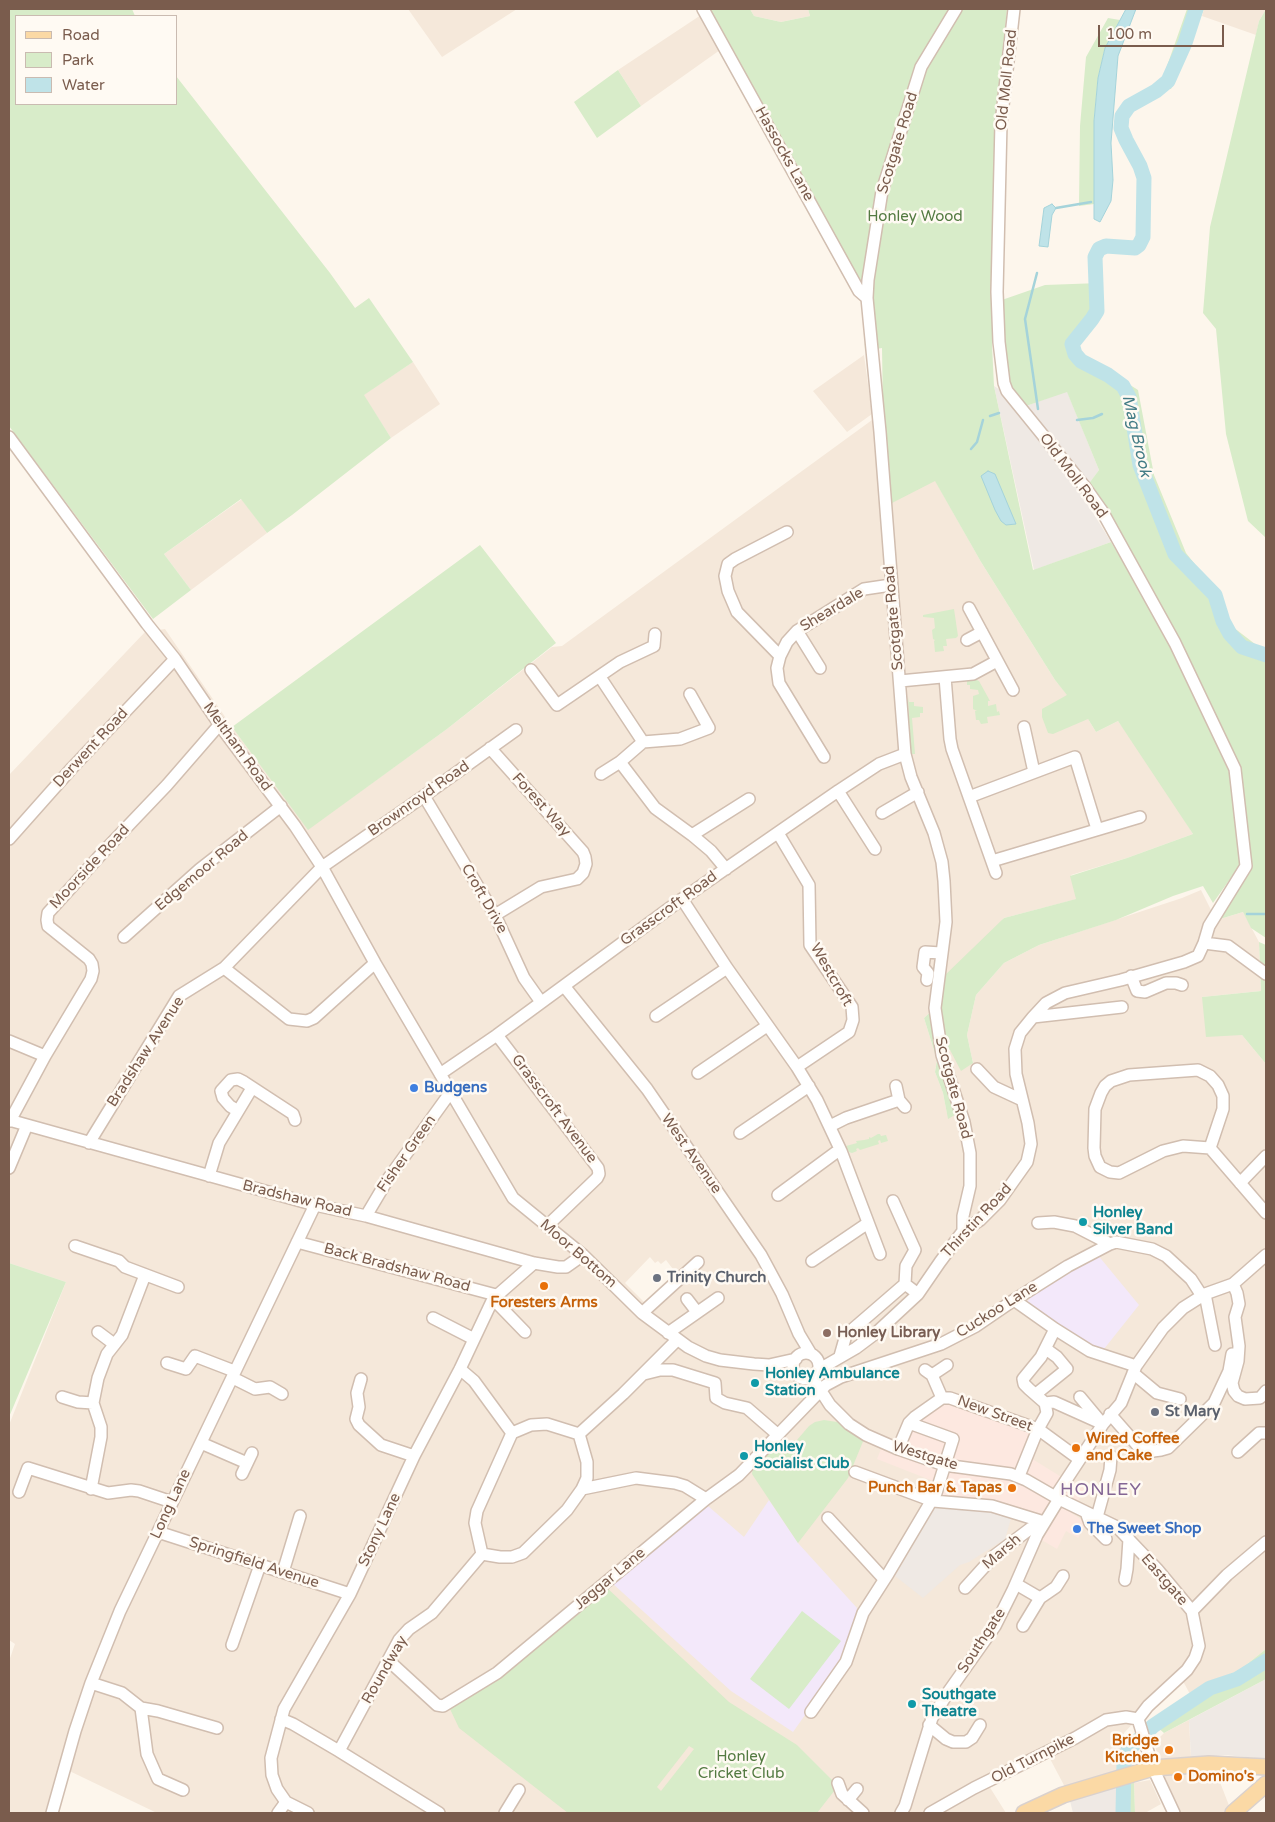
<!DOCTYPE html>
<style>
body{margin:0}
#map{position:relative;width:1275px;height:1822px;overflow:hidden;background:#fdf6ec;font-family:"Varela Round",sans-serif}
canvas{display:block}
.frame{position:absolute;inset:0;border:10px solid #7a5c4d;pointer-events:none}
.legend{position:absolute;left:15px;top:15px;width:162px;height:90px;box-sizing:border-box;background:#fffaf3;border:1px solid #cabbb1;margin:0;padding:6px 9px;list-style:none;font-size:15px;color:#7a5c4d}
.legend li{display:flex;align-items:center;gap:10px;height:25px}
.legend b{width:25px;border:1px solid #cabbb1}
.scale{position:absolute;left:1098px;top:25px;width:126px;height:22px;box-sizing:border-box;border:2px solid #7a5c4d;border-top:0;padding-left:6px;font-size:15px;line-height:18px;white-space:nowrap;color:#7a5c4d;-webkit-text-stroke:4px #fffaf3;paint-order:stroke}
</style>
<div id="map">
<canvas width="1275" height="1822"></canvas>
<div class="frame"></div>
<ul class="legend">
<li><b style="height:6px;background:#fbd9a5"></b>Road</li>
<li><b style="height:14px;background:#d8ecc9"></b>Park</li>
<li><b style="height:14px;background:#bfe3e8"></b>Water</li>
</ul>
<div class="scale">100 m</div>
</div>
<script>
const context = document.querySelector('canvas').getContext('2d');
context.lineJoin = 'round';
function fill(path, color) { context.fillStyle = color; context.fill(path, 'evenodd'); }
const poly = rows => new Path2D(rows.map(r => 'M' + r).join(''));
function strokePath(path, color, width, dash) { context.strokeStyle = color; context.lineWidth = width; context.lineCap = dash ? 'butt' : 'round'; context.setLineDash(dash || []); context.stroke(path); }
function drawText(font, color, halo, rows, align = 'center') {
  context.font = font + ' "Varela Round",sans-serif'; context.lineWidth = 5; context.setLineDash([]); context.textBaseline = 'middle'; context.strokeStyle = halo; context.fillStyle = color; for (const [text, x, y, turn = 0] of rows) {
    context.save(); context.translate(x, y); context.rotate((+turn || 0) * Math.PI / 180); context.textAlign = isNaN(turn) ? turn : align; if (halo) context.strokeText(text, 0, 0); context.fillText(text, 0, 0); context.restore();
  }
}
const residential = poly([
 [408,9,517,9,442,57],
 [750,9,808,9,810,16,781,22,754,16],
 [1204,9,1266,9,1259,21,1256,35,1202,16],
 [701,15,720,50,641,106,618,70],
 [864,355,872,414,847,432,813,391],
 [413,362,440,404,391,438,363,395],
 [883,412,892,502,935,480,981,562,1055,680,1088,719,1096,732,1118,721,1156,773,1193,834,1127,858,1071,875,1077,899,1004,918,938,1005,924,1018,937,1060,935,1072,943,1093,948,1118,940,1054,950,1050,973,1063,967,1035,976,995,1004,963,1039,945,1182,898,1201,890,1212,912,1220,919,1243,912,1259,942,1261,991,1202,997,1242,1035,1266,1064,1266,1649,1241,1669,1190,1694,1179,1674,1124,1733,1122,1772,1066,1789,1048,1755,989,1786,1006,1813,157,1813,59,1766,45,1813,9,1813,9,1661,15,1644,9,1640,9,1425,66,1282,9,1263,9,775,145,632,165,629,232,727,308,829,447,729,552,647,562,646],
 [650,1257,655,1263,658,1261,661,1264,666,1260,679,1277,647,1305,625,1283],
 [242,499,267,533,191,590,164,554],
 [1189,1720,1191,1758,1162,1760,1158,1756,1154,1743,1164,1733],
 [1216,1772,1230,1808,1224,1813,1181,1813,1165,1784,1165,1776,1180,1773],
 [1150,1780,1161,1804,1145,1813,1135,1813,1134,1783]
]);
const commercial = poly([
 [950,1403,970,1408,1032,1433,1026,1455,1063,1478,1065,1476,1085,1489,1071,1513,1087,1523,1078,1538,1066,1531,1057,1549,1040,1539,1049,1521,939,1498,933,1481,877,1459,881,1449,900,1456,910,1432,918,1421,939,1406]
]);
const industrial = poly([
 [994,386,1026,406,1067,391,1099,470,1087,486,1085,500,1111,542,1034,570],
 [935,1508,1001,1512,1012,1515,1005,1539,969,1562,960,1565,923,1598,895,1576],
 [1266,1679,1266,1759,1225,1755,1191,1758,1189,1720],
 [1118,1785,1118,1813,1073,1813,1070,1801]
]);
const education = poly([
 [1097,1254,1139,1305,1104,1349,1085,1343,1026,1303,1032,1296,1082,1261],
 [769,1500,798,1543,857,1608,844,1660,793,1732,731,1691,612,1583,708,1506,744,1537]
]);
const green = poly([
 [9,9,132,9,135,16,16,16,16,104,176,104,176,76,330,273,355,308,369,298,413,362,364,395,391,438,292,515,267,533,241,499,164,554,191,590,153,619,9,426],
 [709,9,750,9,754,16,781,22,810,16,808,9,1007,9,995,125,992,345,994,386,1033,570,1111,542,1168,638,1229,772,1240,865,1213,903,1203,886,1173,896,1116,920,1039,945,1004,963,976,995,967,1035,973,1063,961,1071,950,1050,940,1054,958,1113,948,1119,943,1093,935,1072,937,1060,924,1018,938,1005,942,978,1004,918,1076,899,1070,876,1127,858,1193,834,1118,721,1096,732,1088,719,1053,734,1048,733,1042,717,1042,709,1067,695,1055,680,981,562,935,481,892,503,883,412,882,348,865,351,864,309,856,277,762,110],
 [1187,9,1204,9,1171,89,1160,86],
 [1266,9,1266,538,1248,521,1226,434,1216,329,1203,313,1210,227,1259,21],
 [1108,18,1120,20,1105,48,1098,78,1094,121,1094,204,1079,206,1080,126,1086,57],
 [618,70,641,106,597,138,574,102],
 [1100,283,1100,310,1095,320,1076,345,1077,351,1138,390,1154,475,1186,553,1220,596,1229,624,1255,644,1266,650,1266,938,1251,928,1243,912,1220,919,1252,869,1238,768,1176,632,1100,504,1087,486,1099,470,1067,392,1026,406,1017,399,1010,384,1003,361,999,301,1045,285],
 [480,545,556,643,447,729,308,830,232,727],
 [954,609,958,636,956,638,946,639,947,646,943,646,944,651,935,652,934,641,935,640,933,639,932,630,935,628,934,618,923,617,923,615],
 [974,679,979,681,990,701,988,701,988,706,996,704,997,712,999,711,1000,715,987,717,988,723,981,724,979,720,976,720,975,711,977,711,973,709,973,696,979,694,978,690,970,689,970,685,967,685,967,680],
 [908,697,909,702,914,702,914,706,923,707,923,713,920,713,920,717,912,718,915,754,910,754,908,739,910,739],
 [1259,942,1266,945,1266,1064,1242,1035,1206,1037,1202,997,1261,991],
 [878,1134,880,1134,881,1136,886,1135,888,1141,881,1143,880,1140,878,1141,879,1144,860,1150,858,1148,856,1149,857,1151,852,1153,849,1152,846,1146,857,1143,856,1141,864,1140,869,1139,869,1137,871,1138],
 [9,1263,66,1282,9,1417],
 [824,1420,837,1422,864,1439,848,1478,798,1543,752,1474,753,1465,781,1440,791,1447,809,1426,815,1422],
 [606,1587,729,1702,797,1745,838,1786,817,1813,568,1813,459,1728,450,1709,497,1679],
 [689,1746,694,1749,661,1791,657,1787],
 [802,1611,841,1641,789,1709,750,1679],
 [1266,1649,1266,1679,1164,1733,1150,1721,1190,1694,1241,1669],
 [1134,1783,1135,1813,1118,1813,1118,1785]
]);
const water = poly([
 [1126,9,1136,9,1118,56,1111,143,1113,180,1111,201,1100,222,1094,219,1094,121,1098,78,1105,48,1126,9],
 [1052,204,1056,208,1052,215,1048,247,1039,246,1044,208,1052,204],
 [988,471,995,474,1016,524,1006,525,1001,521,995,510,981,476,988,471]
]);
const stream = poly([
 [1056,208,1091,202],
 [1037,273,1025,319,1038,409],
 [990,416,999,413],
 [1077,420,1093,418,1102,414],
 [971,449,977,442,983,420],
 [1247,914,1266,914]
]);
const river = poly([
 [1196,9,1185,43,1168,81,1156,91,1129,106,1122,116,1121,128,1126,140,1140,166,1144,178,1143,237,1139,245,1135,248,1106,246,1099,249,1095,257,1097,311,1092,319,1072,344,1075,354,1081,361,1108,375,1123,386,1129,397,1140,465,1175,554,1215,595,1223,621,1230,634,1242,647,1266,655],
 [1123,1813,1124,1764,1128,1750,1153,1726,1210,1688,1237,1679,1266,1661]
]);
const minor = poly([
 [703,9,859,291,867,298],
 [956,9,921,67,882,191,868,280,867,298,880,432,905,754,911,777,934,833,942,862,944,881,946,922,935,1008,942,1055,964,1122,970,1153,970,1186,963,1216,963,1231],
 [1014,9,1001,123,997,292,999,342,1004,383,1007,391,1085,487,1102,511,1175,643,1235,769,1246,866,1209,926,1204,943],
 [9,437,147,624,175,659,224,731,295,826,322,867,375,963,513,1198,583,1255,642,1313,688,1347,706,1356,720,1360,754,1364,769,1365,796,1359],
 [969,608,1013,690],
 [797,631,820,668],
 [967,640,982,632],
 [780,656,737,612,728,591,725,576,728,564,735,559,787,532],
 [531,670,557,705,620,662,654,646,655,634],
 [600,677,643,742,620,762,655,808,692,835,711,851,726,869],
 [945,677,950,739,952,749,996,873],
 [900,681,973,674,997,661],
 [1024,727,1034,772],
 [643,742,680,739,709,728,690,694],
 [490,748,583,852,585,857,586,864,583,873,577,879,541,887,495,915],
 [824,757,779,683,777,668,780,656,787,642,797,631,864,589,891,585],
 [601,774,620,762],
 [838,791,875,849],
 [424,796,495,915,524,978,541,1002],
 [969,797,1075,757,1097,829],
 [882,813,918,792],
 [778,833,809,885,810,945,852,1007,853,1020,849,1032,797,1067],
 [692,835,749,799],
 [9,839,72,768,175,659],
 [992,861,1140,817],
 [682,899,727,968,797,1067,817,1100,841,1151,880,1254],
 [124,937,200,869,281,806],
 [224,968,289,1019,307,1021,314,1018,375,963],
 [1131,976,1137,991,1145,992,1166,983,1176,983,1182,985],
 [927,980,928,973,923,967,925,952,941,953],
 [564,986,647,1089,761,1255,782,1294,799,1334,811,1354],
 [656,1016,727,968],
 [1033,1017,1122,1007],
 [497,1035,598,1168,599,1174,597,1178,547,1226],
 [9,1041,45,1056],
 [977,1069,994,1087,1022,1100],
 [698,1073,767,1026],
 [440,1074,497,1035,682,899,838,791,879,764,905,754],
 [896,1086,899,1100],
 [238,1111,230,1106,223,1098,221,1091,231,1080,238,1079,244,1082,293,1114,295,1120],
 [9,1120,315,1205,366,1216,534,1263,558,1267,566,1267,583,1255],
 [10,1121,45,1056,91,979,93,971,92,964,89,959,48,926,47,920,48,913,105,850,167,785,220,724],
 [830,1126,846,1118,899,1100,905,1107],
 [740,1133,809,1086],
 [89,1143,179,996,224,968,322,867,424,796,516,730],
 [1210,1148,1223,1109,1223,1096,1218,1085,1210,1076,1198,1070,1129,1075,1111,1081,1105,1086,1101,1093,1095,1109,1094,1148,1095,1156,1100,1167,1110,1172,1119,1173,1163,1151,1183,1146,1210,1148,1266,1213],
 [9,1168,27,1125],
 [209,1176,219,1143,252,1088],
 [1240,1183,1266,1156],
 [778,1195,835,1153,841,1151],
 [893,1201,915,1250,906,1266,905,1284,918,1294],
 [366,1216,388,1179,450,1093],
 [1038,1223,1054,1222,1075,1226,1110,1244],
 [297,1242,496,1295],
 [75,1246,119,1261,125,1267,178,1287],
 [812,1261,868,1223],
 [1233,1284,1237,1293,1239,1304,1235,1317,1239,1346,1238,1361,1232,1383,1234,1391,1238,1396,1245,1399,1260,1398,1266,1391],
 [1205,1294,1215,1345],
 [493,1299,525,1332],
 [687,1299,697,1312],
 [1014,1300,1055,1329,1090,1351,1136,1366],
 [642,1313,698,1262],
 [433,1318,474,1339],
 [98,1332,114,1344],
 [668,1333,718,1298],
 '793 1366a13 13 0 1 1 26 0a13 13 0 1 1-26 0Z',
 [840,1356,846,1335,905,1284],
 [167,1363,186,1369,195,1356,234,1371],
 [460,1369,474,1381,512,1433],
 [818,1370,856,1348,876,1333,918,1294,940,1262,963,1231,980,1220,1000,1200,1027,1162,1031,1144,1028,1123,1016,1074,1015,1049,1020,1033,1033,1017,1046,1003,1065,993,1121,980,1184,962,1198,956,1204,943,1228,946,1266,974],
 [925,1370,932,1375,942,1398],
 [1133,1373,1157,1393,1180,1399],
 [644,1374,660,1370,673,1370,715,1383,716,1398,725,1403,747,1408,777,1434],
 [932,1375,947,1365],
 [812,1377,830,1405,849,1424,866,1435,898,1449,944,1465,1011,1474,1026,1480,1059,1499,1117,1527,1157,1569,1192,1611,1199,1646,1195,1658,1187,1670,1148,1706,1138,1719,1153,1768,1174,1813],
 [233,1378,255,1389,270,1387,282,1394],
 [361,1379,357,1393,359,1407,356,1419,359,1425,381,1445,414,1456],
 [1036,1394,1067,1369,1057,1357,1046,1349],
 [62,1397,78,1402,93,1403],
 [1080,1397,1100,1421],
 [1045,1403,1054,1402,1103,1424],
 [1110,1414,1138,1446,1153,1451,1161,1450,1168,1448,1214,1403,1229,1371,1232,1354],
 [201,1443,247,1463],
 [898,1449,909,1423,915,1417,942,1398,950,1398,1038,1429,1079,1459],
 [1238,1452,1259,1433,1266,1433],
 [855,1472,933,1501,992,1506,1044,1522],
 [242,1474,252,1453],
 [1019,1476,1038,1429,1047,1413,1045,1403,1029,1389,1024,1384,1023,1379,1041,1357,1055,1329],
 [91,1489,101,1437,101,1427,93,1403,98,1378,107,1354,122,1335,145,1275],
 [582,1489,636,1478,675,1483,685,1486,706,1499],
 [19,1492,28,1468,108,1493,131,1490,139,1491,172,1502],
 [1055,1497,1103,1424,1121,1403,1136,1366,1163,1328,1183,1308,1205,1294,1233,1284,1266,1255],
 [1086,1512,1090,1523,1106,1539],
 [1097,1517,1110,1470,1111,1456],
 [828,1518,884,1579],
 [158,1532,350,1594],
 [482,1554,475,1523,477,1511,512,1433,531,1425,547,1424,579,1434],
 [283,1572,300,1516],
 [1125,1580,1127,1569,1129,1539],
 [1016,1584,1040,1598],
 [965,1588,994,1556,1031,1528,1044,1522],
 [1192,1611,1227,1575,1266,1542],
 [1023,1626,1040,1598,1056,1587,1063,1576],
 [232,1645,260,1565],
 [389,1661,437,1705,443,1706,497,1673,706,1499,739,1475,826,1385,841,1377,941,1344,976,1326,1014,1300,1068,1266,1110,1244,1116,1242,1152,1249,1166,1256,1191,1279,1202,1296],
 [91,1683,122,1693,141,1708,147,1754,158,1779,183,1790],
 [141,1708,158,1711,217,1728],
 [811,1712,846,1662,863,1613,888,1574,936,1493,953,1439,909,1423],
 [281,1719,293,1724,339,1751,399,1640,409,1629,432,1613,482,1554,500,1557,512,1557,523,1553,567,1510,582,1489,587,1478,587,1462,579,1434,623,1394,677,1340],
 [929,1725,946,1739,953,1742,966,1742,972,1738,980,1725],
 [339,1751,439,1813],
 [838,1783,842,1794,863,1813],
 [848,1800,857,1789],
 [52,1813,75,1731,91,1683,120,1611,315,1205],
 [278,1813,286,1802],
 [308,1813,286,1802,277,1789,272,1775,271,1758,284,1709,350,1594,414,1456,460,1369,493,1299,534,1263],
 [505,1813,519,1790],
 [901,1813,905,1806,932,1718,949,1691,995,1626,1013,1590,1037,1535,1059,1499],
 [930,1813,974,1788,1075,1738,1106,1720,1126,1717,1138,1719]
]);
const major = poly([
 [1024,1813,1063,1795,1153,1768,1209,1764,1266,1767],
 [1233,1813,1266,1784]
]);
const markers = [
 [414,1088,5,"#3f7fe0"],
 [1083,1222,5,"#0f9aa8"],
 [657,1278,5,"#6b7280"],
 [544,1286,5,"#e8710a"],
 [827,1333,5,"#8d6e63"],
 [755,1383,5,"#0f9aa8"],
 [1155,1412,5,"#6b7280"],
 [1076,1448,5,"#e8710a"],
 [744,1456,5,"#0f9aa8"],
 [1012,1488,5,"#e8710a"],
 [1077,1529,5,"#3f7fe0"],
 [912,1704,5,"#0f9aa8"],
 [1169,1750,5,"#e8710a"],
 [1178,1777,5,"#e8710a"]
];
const streetNames = [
 ["Old Moll Road",1007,80,-84],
 ["Scotgate Road",898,143,-73],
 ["Hassocks Lane",784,154,61],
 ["Old Moll Road",1073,476,53],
 ["Sheardale",832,610,-31],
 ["Scotgate Road",894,618,-95],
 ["Meltham Road",237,747,54],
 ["Derwent Road",91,748,-47],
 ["Brownroyd Road",419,799,-35],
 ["Forest Way",541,805,48],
 ["Moorside Road",90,867,-47],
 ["Edgemoor Road",202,871,-40],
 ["Croft Drive",484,899,60],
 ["Grasscroft Road",669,909,-36],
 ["Westcroft",831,975,60],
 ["Bradshaw Avenue",146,1052,-57],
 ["Scotgate Road",953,1088,75],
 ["Grasscroft Avenue",554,1109,53],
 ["Fisher Green",407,1154,-55],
 ["West Avenue",691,1154,55],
 ["Bradshaw Road",297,1199,14],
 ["Thirstin Road",977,1221,-47],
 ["Moor Bottom",578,1254,41],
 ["Back Bradshaw Road",397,1268,15],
 ["Cuckoo Lane",997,1310,-32],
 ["New Street",995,1414,20],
 ["Westgate",925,1456,17],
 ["Long Lane",171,1504,-65],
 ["Stony Lane",380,1530,-65],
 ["Marsh",1002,1552,-41],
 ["Springfield Avenue",254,1563,18],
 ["Jaggar Lane",610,1579,-40],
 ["Eastgate",1164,1580,49],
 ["Southgate",982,1641,-57],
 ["Roundway",385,1670,-60],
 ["Old Turnpike",1033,1759,-27]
];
const parkNames = [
 ["Honley Wood",915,217],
 ["Honley",741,1757],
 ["Cricket Club",741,1774]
];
const shopNames = [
 ["Budgens",424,1088],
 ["The Sweet Shop",1087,1529]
];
const cultureNames = [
 ["Honley",1093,1213],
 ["Silver Band",1093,1230],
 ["Honley Ambulance",765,1374],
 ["Station",765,1391],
 ["Honley",754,1447],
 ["Socialist Club",754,1464],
 ["Southgate",922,1695],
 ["Theatre",922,1712]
];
const worshipNames = [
 ["Trinity Church",667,1278],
 ["St Mary",1165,1412]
];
const foodNames = [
 ["Foresters Arms",544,1303,"center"],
 ["Wired Coffee",1086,1439],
 ["and Cake",1086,1456],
 ["Punch Bar & Tapas",1002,1488,"right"],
 ["Bridge",1159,1741,"right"],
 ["Kitchen",1159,1758,"right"],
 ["Domino's",1188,1777]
];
const educationNames = [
 ["Honley Library",837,1333]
];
const waterNames = [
 ["Mag Brook",1136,436,77]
];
const quarterNames = [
 ["HONLEY",1101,1490]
];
fill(residential, '#f5e8da');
fill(commercial, '#fde8e0');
fill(industrial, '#efe9e4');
fill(education, '#f3e8fa');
fill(green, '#d8ecc9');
fill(water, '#bfe3e8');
strokePath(water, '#a5d3da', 1);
strokePath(stream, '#a5d3da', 2.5);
strokePath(river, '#bfe3e8', 15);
strokePath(minor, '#d1beb0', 14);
strokePath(major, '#dad1cd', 18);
strokePath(minor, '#fff', 11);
strokePath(major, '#fbd9a5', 15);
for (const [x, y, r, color] of markers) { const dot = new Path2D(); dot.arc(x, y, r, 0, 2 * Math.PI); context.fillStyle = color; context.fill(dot); strokePath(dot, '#fffaf3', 2); }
drawText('15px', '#7a5c4d', '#fffaf3', streetNames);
drawText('15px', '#537a41', '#fffaf3', parkNames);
drawText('bold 15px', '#366cbe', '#fffaf3', shopNames, 'left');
drawText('bold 15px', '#0d838f', '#fffaf3', cultureNames, 'left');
drawText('bold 15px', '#5b616d', '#fffaf3', worshipNames, 'left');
drawText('bold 15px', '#c56008', '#fffaf3', foodNames, 'left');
drawText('bold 15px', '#785e54', '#fffaf3', educationNames, 'left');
drawText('italic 16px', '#437c86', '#fffaf3', waterNames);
context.letterSpacing = '1px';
drawText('18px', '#846695', '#fffaf3', quarterNames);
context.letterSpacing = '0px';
</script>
